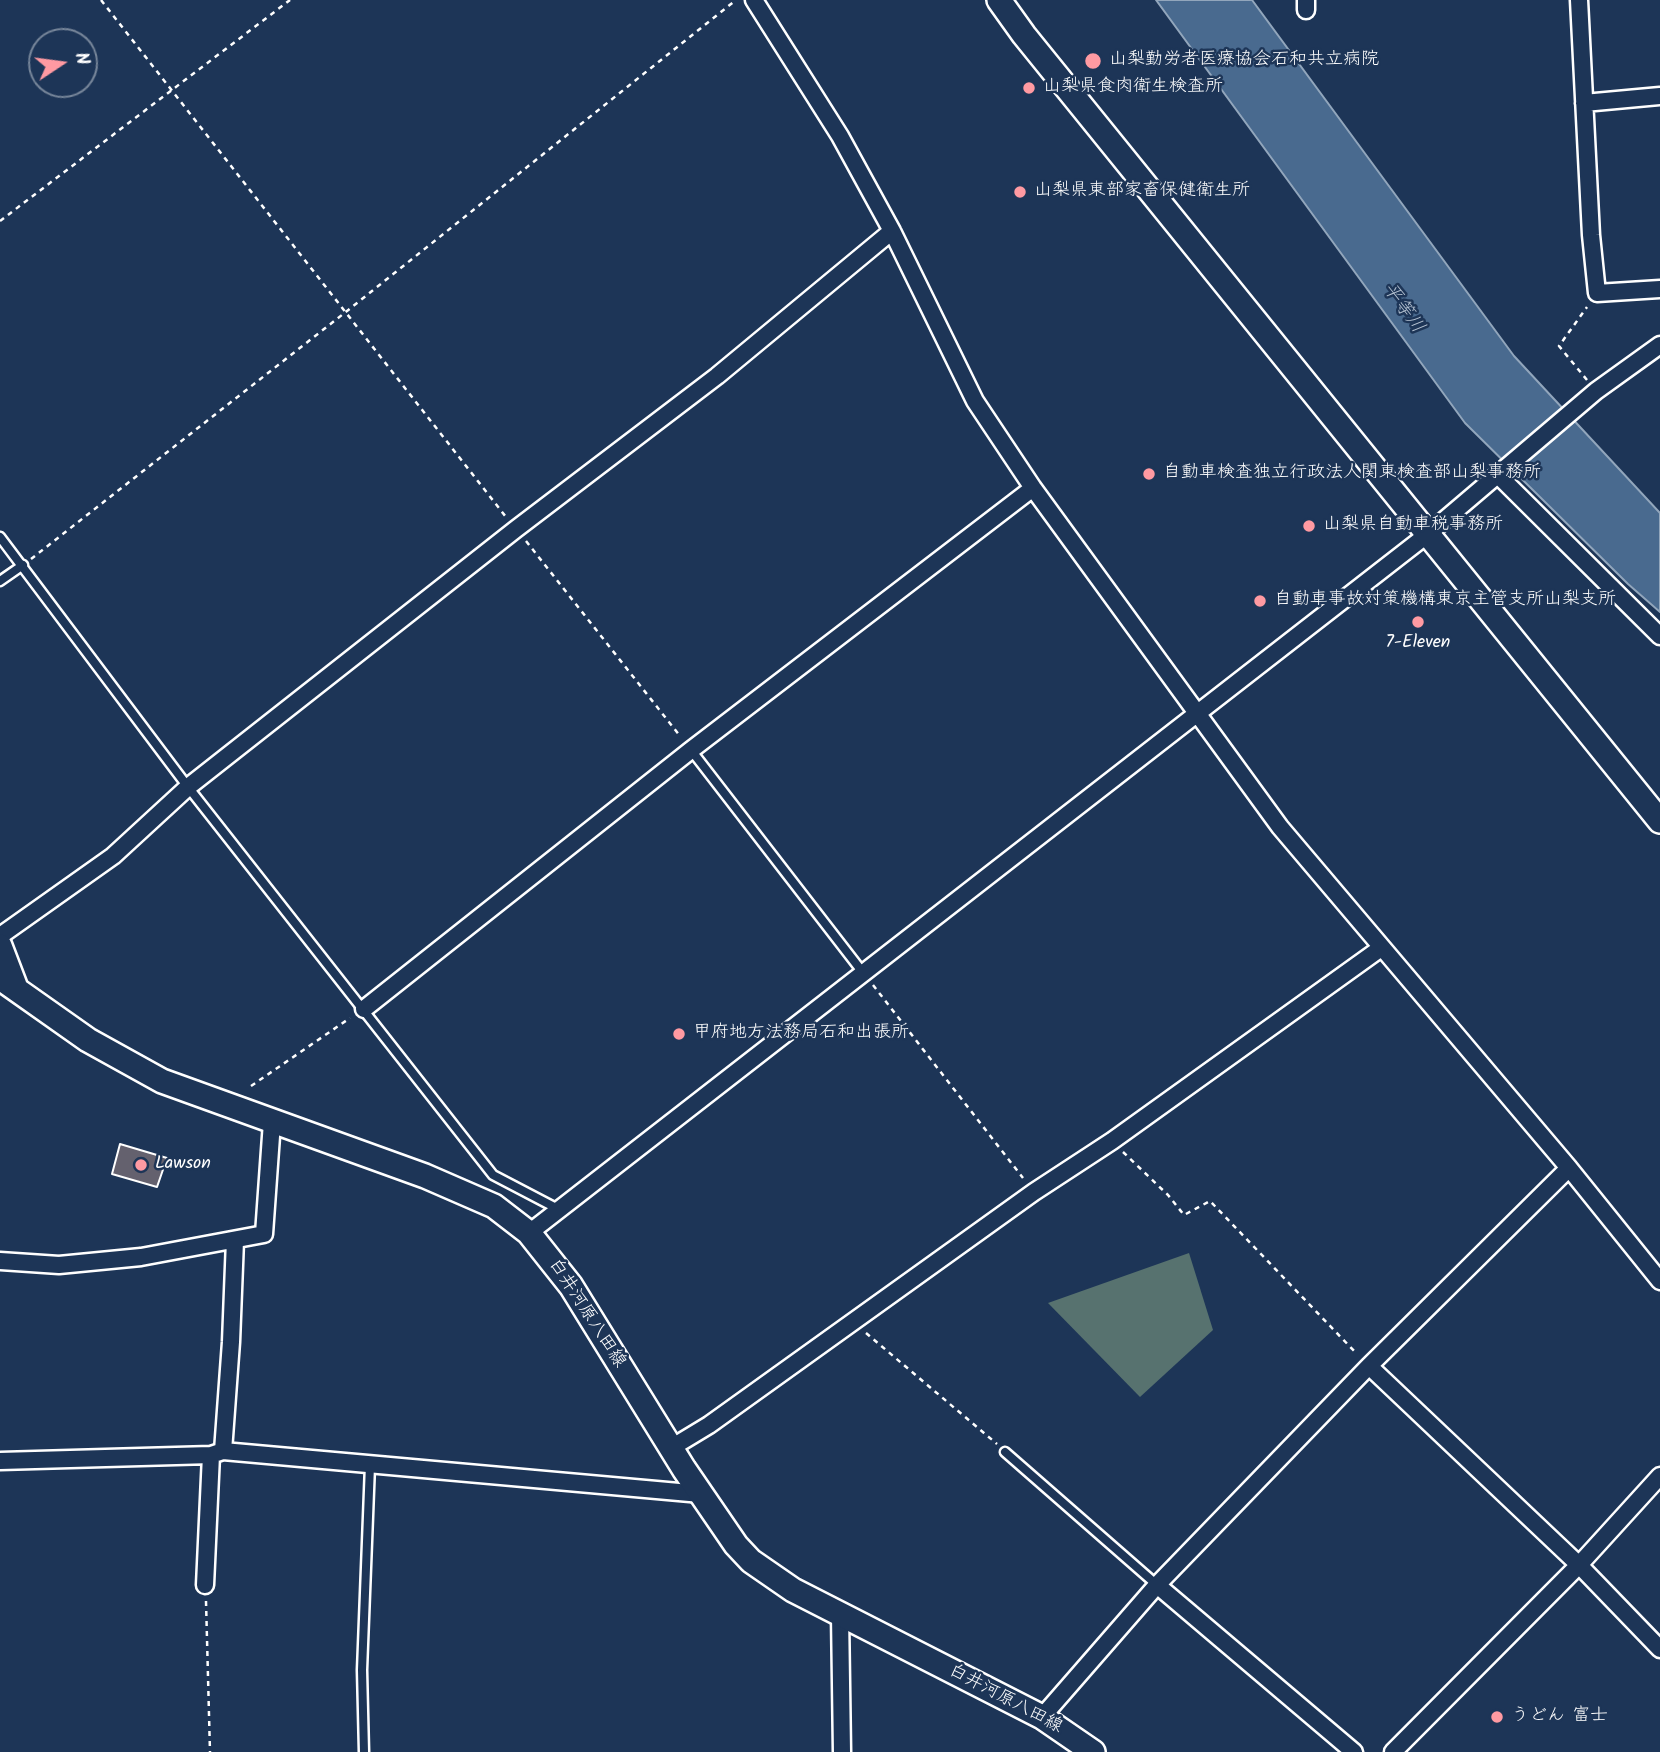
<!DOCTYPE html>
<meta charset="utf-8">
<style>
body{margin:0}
#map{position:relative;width:1660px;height:1752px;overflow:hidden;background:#1d3557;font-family:Kalam,sans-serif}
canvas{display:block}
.north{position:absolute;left:28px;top:28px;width:70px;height:70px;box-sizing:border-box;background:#1d3557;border:2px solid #77869a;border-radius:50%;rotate:77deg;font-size:19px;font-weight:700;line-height:28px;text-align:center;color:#fff}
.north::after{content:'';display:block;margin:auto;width:24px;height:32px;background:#ff9aa2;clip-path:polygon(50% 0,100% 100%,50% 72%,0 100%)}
</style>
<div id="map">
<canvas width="1660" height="1752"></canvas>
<div class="north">N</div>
</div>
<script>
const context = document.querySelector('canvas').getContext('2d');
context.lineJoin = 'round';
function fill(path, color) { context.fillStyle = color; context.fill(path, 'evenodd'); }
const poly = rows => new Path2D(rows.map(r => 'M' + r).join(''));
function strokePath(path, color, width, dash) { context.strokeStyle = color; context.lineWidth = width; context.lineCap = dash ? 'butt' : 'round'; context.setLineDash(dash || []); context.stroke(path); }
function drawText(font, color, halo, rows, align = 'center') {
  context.font = font + ' Kalam,"Klee One",sans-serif'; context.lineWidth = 5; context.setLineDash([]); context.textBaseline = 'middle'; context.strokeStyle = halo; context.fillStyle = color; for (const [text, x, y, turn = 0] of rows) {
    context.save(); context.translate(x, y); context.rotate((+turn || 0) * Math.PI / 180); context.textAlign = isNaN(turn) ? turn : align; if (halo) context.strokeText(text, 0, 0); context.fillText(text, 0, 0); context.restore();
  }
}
const green = poly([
 [1189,1253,1213,1330,1140,1397,1048,1303]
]);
const water = poly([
 [1156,0,1252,0,1514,356,1660,513,1660,612,1628,584,1465,423,1156,0]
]);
const building = poly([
 [120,1144,167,1158,157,1187,112,1174,120,1144]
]);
const path = poly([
 [101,0,506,517],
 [0,221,290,0],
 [1587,380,1559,346,1587,307],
 [526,541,680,736],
 [31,559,347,311,736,0],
 [873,985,1023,1178],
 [251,1086,350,1018],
 [1123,1152,1168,1195,1184,1215,1210,1201,1357,1354],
 [866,1333,997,1444],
 [206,1601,210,1752]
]);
const lane = poly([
 [0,537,188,787,493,1175,560,1210],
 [0,581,23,565],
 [691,750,864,974],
 [1005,1452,1157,1585],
 [364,1752,362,1670,370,1465]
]);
const street = poly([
 [754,0,840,136,892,231,975,401,1033,488,1280,827,1569,1168,1660,1281],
 [1306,0,1306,10],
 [1579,0,1591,235,1597,293,1660,289],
 [1584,103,1660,96],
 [1498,475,1660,636],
 [0,936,113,856,188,787,516,529,717,376,892,231],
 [364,1009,691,750,1033,488],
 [529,1233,1428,534,1596,391,1660,345],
 [0,1261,59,1265,141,1257,264,1234,272,1122],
 [1369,1366,1579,1565,1660,1649],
 [671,1448,709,1425,1034,1192,1112,1141,1381,948],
 [223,1451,231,1342,235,1240],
 [0,1461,211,1455,223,1451,701,1494],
 [205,1585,211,1455],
 [1157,1585,1354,1752],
 [840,1614,842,1752],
 [1042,1717,1157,1585,1369,1366,1569,1168],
 [1393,1752,1579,1565,1660,1476]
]);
const secondary = poly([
 [999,0,1024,35,1660,821],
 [0,946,16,988],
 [0,978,88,1040,162,1081,425,1176,494,1206,529,1233,571,1286,684,1469,736,1545,751,1561,793,1590,1042,1717,1093,1752]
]);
const markers = [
 [1093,61,9,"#ff9aa2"],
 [1029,88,7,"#ff9aa2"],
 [1020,192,7,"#ff9aa2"],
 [1149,474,7,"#ff9aa2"],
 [1309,526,7,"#ff9aa2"],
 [1260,601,7,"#ff9aa2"],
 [1418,622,7,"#ff9aa2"],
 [679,1034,7,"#ff9aa2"],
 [141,1165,7,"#ff9aa2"],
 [1497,1717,7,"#ff9aa2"]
];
const poiNames = [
 ["山梨勤労者医療協会石和共立病院",1109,61],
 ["山梨県食肉衛生検査所",1043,88],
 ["山梨県東部家畜保健衛生所",1034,192],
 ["自動車検査独立行政法人関東検査部山梨事務所",1163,474],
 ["山梨県自動車税事務所",1323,526],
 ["自動車事故対策機構東京主管支所山梨支所",1274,601],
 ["7-Eleven",1418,644,"center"],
 ["甲府地方法務局石和出張所",693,1034],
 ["Lawson",155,1165],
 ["うどん 富士",1511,1717]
];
const streetNames = [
 ["白井河原八田線",586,1314,57],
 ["白井河原八田線",1005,1700,28]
];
const waterNames = [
 ["平等川",1402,309,54]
];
fill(green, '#57726f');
fill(water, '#496a8f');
strokePath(water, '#92a6bc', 2);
fill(building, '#64616e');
strokePath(building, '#fff', 2);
strokePath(lane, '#fff', 13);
strokePath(street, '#fff', 21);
strokePath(secondary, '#fff', 28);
strokePath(path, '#fff', 2.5, [5, 5]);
strokePath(lane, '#1d3557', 8);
strokePath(street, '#1d3557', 16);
strokePath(secondary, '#1d3557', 23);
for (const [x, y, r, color] of markers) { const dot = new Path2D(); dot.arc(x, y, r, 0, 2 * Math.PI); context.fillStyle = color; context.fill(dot); strokePath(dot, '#1d3557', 2.5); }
drawText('18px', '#fff', '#1d3557', poiNames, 'left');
drawText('18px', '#fff', '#1d3557', streetNames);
drawText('italic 19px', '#b6c3d2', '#1d3557', waterNames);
</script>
